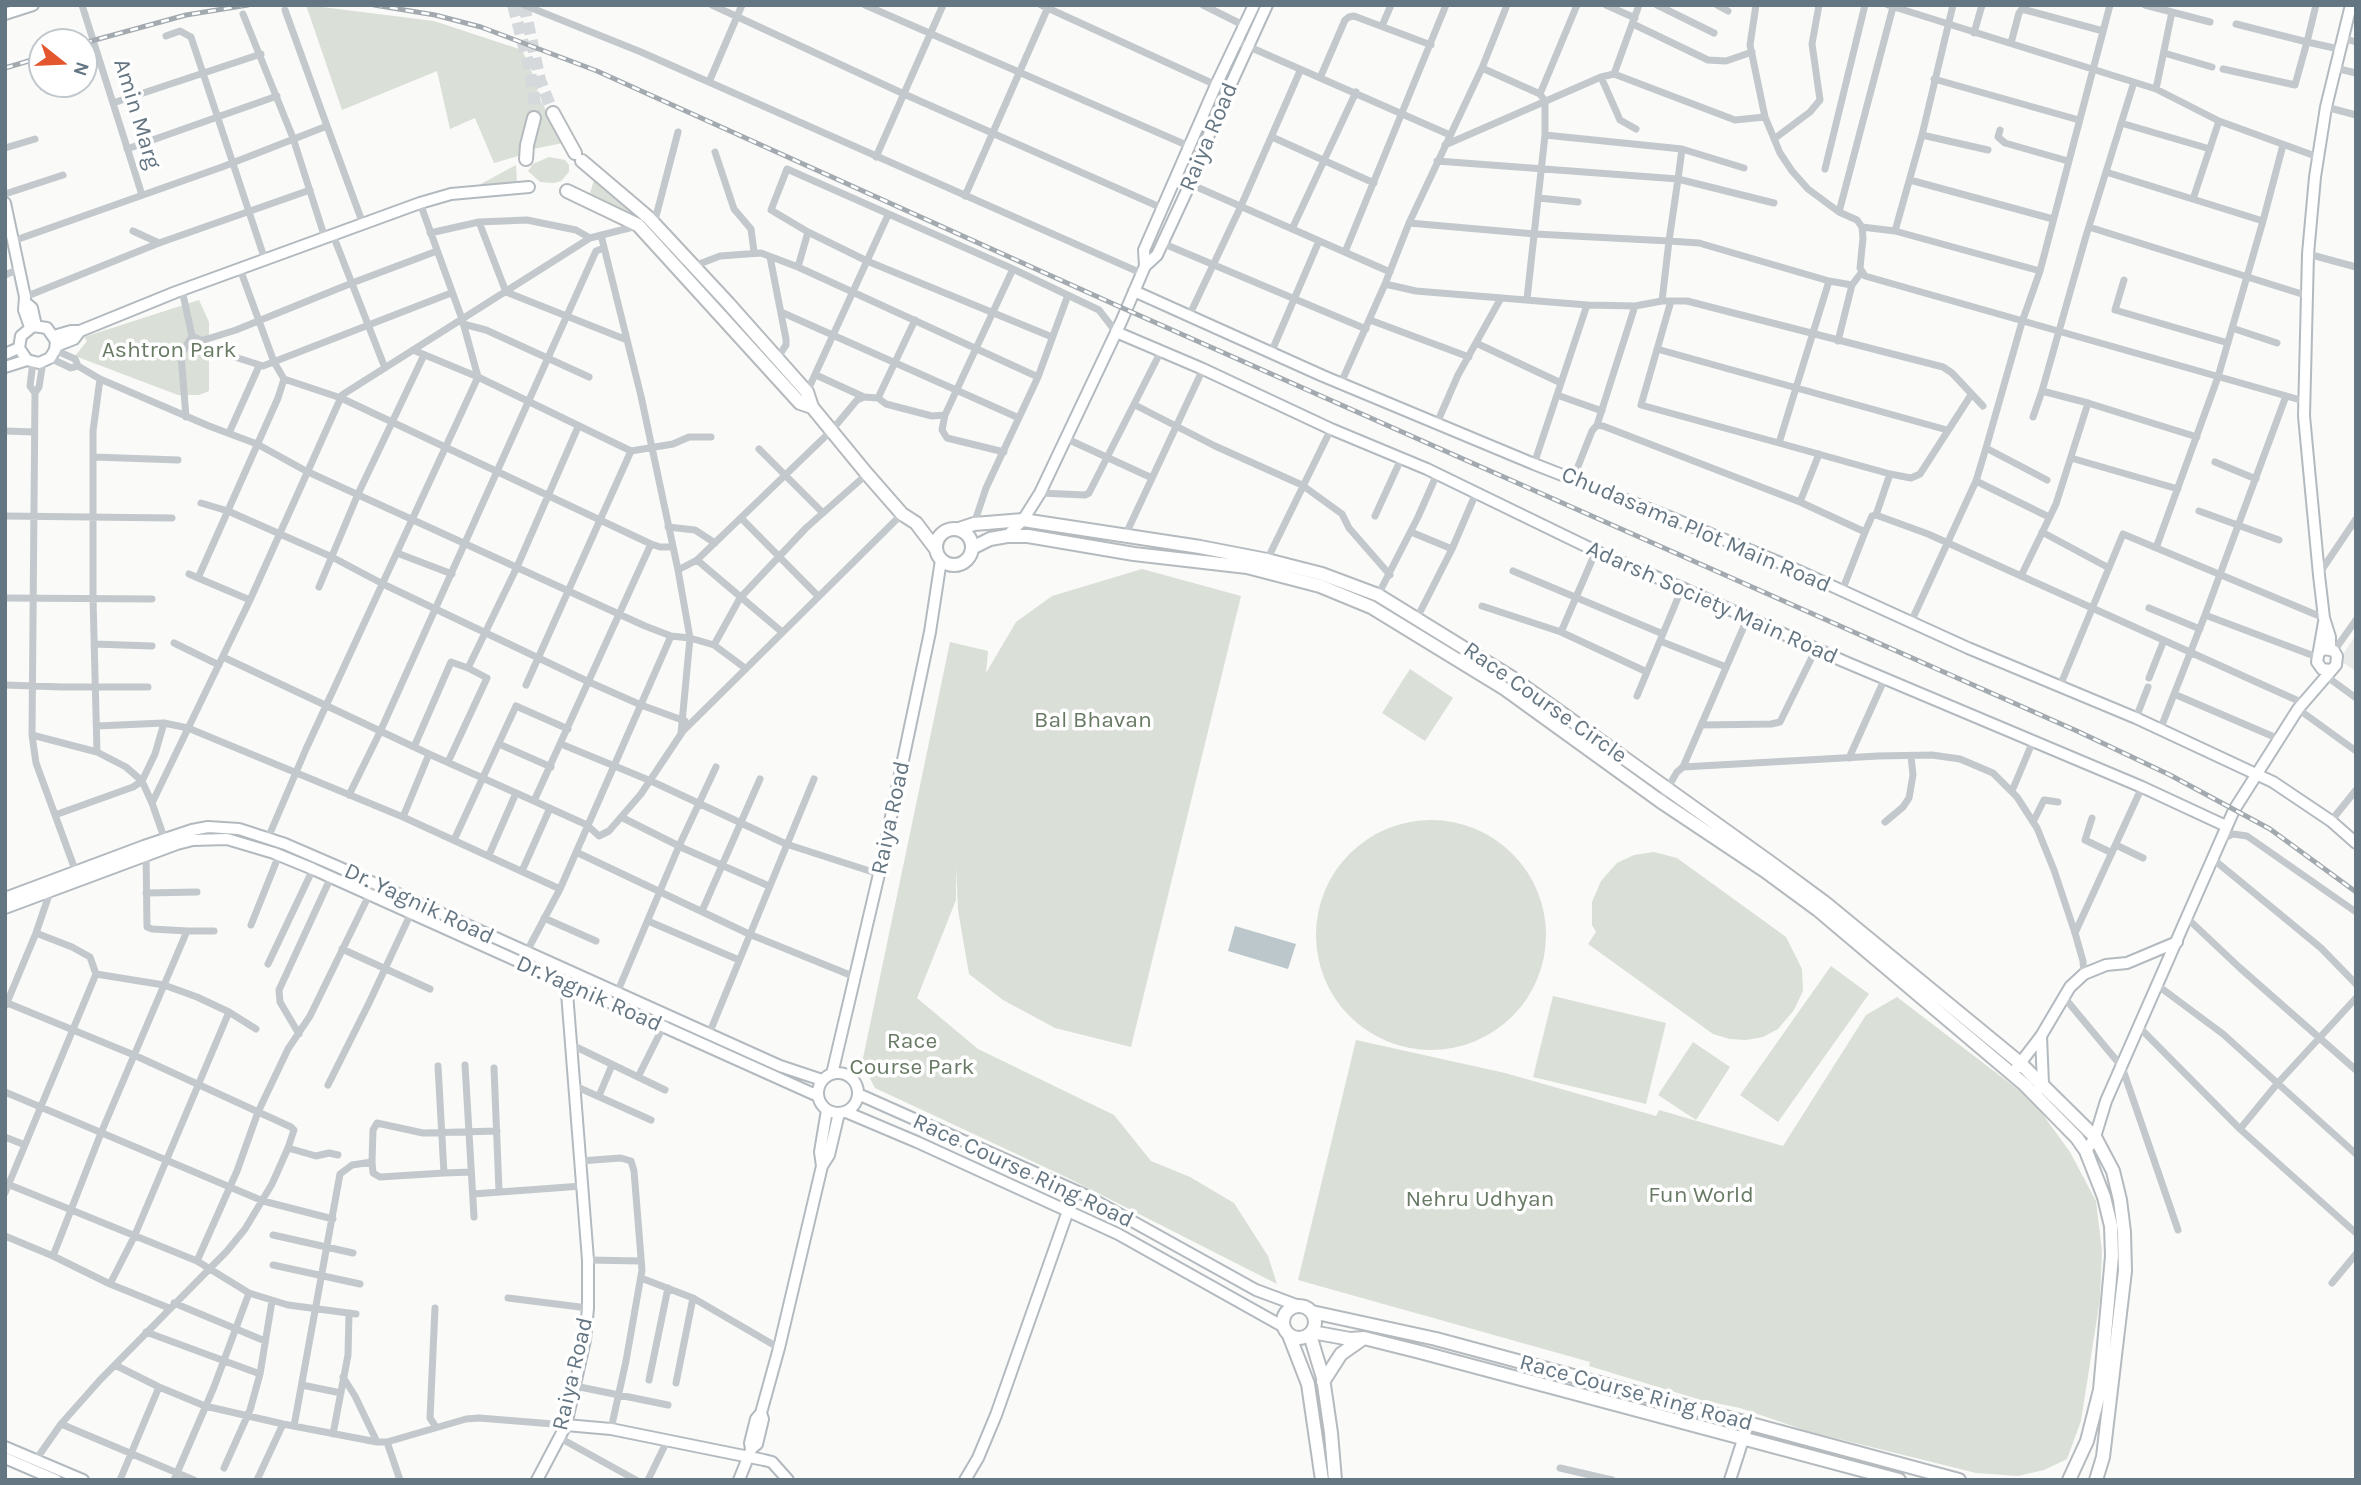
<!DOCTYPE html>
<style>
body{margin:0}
#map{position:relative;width:2361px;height:1485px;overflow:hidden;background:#fafaf8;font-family:Karla,sans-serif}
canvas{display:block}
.frame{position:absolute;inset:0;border:7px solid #657683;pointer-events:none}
.north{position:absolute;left:28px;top:28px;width:70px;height:70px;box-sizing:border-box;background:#fff;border:2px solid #c1c8cd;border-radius:50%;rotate:108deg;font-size:19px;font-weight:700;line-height:28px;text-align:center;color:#657683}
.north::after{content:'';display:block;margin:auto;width:24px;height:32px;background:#e4572e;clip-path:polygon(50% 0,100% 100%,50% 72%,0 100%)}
</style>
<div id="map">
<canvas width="2361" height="1485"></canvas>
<div class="frame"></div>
<div class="north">N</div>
</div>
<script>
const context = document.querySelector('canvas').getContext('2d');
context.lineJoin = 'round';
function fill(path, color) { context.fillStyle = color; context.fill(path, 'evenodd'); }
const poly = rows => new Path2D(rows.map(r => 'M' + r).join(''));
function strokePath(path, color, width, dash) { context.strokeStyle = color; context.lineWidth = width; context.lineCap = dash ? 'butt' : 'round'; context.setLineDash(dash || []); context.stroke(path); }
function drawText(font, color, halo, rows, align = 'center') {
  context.font = font + ' Karla,sans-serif'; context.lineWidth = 7; context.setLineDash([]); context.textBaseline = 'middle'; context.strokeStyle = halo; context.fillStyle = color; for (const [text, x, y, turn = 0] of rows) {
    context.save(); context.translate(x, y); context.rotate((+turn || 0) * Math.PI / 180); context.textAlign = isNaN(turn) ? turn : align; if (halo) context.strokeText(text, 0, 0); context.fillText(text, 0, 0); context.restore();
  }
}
const built = poly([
 [2356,635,2356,671,2339,660]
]);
const green = poly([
 [306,5,434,21,522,50,538,86,537,93,563,143,528,150,525,154,494,163,475,118,450,129,437,71,342,110],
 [549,157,565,160,569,165,569,172,561,181,554,183,540,182,528,171,533,164],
 [516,165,517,183,477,186],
 [595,177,635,215,590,193],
 [199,300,209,322,209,391,199,395,178,395,75,356,87,341,84,337],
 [1142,569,1241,596,1131,1047,1055,1028,1003,1000,969,974,958,910,956,866,956,900,917,998,978,1049,1114,1115,1151,1161,1190,1177,1234,1203,1268,1256,1277,1284,1068,1178,875,1088,862,1063,950,642,988,651,986,673,1016,622,1052,596],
 [1410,669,1453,698,1425,741,1382,713],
 '1316 935a115 115 0 1 1 230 0a115 115 0 1 1-230 0Z',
 [1654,852,1677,858,1786,937,1802,969,1803,991,1794,1010,1778,1029,1763,1037,1746,1040,1730,1039,1713,1034,1588,944,1596,932,1592,925,1592,902,1601,881,1617,863,1634,855],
 [1831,966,1869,994,1778,1122,1740,1095],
 [1553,996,1666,1023,1646,1104,1533,1077],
 [1897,997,2033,1101,2070,1152,2096,1201,2102,1251,2100,1299,2081,1421,2067,1459,2044,1470,2018,1476,1976,1473,1807,1431,1740,1408,1701,1400,1589,1366,1590,1362,1298,1280,1356,1040,1505,1073,1656,1116,1659,1110,1783,1146,1866,1015],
 [1693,1042,1730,1067,1696,1120,1658,1095]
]);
const water = poly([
 [1235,926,1296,944,1288,969,1228,951]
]);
const primaryTunnel = poly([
 [513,5,529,66,534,96,534,118],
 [524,5,540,80,553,113]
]);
const street = poly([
 [82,5,142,195],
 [524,5,641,52,1141,273],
 [712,5,904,94,1162,208],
 [865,5,1191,147],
 [1041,5,1216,85],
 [1203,5,1243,25],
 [1507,5,1482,68,1409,223,1385,284,1416,291,1587,305],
 [1606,5,1635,18],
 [1657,5,1714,33],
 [1717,5,1728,11],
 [1756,5,1750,45,1765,117,1780,153,1792,171,1808,189,1839,212,1857,220,1862,227,1863,238,1860,268,1865,276,2304,401],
 [1888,5,2156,89,2219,121,2318,157],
 [2145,5,2210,22],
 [285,10,327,126],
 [243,14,293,138,325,238],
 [1633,24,1708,60,1726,61,1752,52],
 [2236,24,2307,42,2316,5],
 [1382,26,1391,5],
 [1974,33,1982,5],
 [166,36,180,31,191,37,265,260],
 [2342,38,2356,42],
 [1236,41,1450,135],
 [2011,43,2019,13,2022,9,2103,31],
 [2164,53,2212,67],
 [1482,68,1540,94,1545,101,1545,135,1527,299],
 [2335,68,2356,73],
 [2223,69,2295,85,2307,42,2339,49],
 [1614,74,1639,5],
 [1601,77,1620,120,1636,129],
 [1320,78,1345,20,1349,17,1354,16,1431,45],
 [1934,79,2079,120],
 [709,82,742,5],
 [2156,89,2172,12],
 [1540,94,1577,5],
 [113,103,261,54],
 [2326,107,2356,115],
 [2121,123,2210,149],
 [2000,130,1998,137,2005,143,2068,161],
 [1545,135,1682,149,1744,168],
 [1922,135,1988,150],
 [1272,137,1374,183],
 [1774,139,1810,112,1820,100,1812,44,1819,5],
 [1445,145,1601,77,1614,74,1735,120,1765,117],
 [5,148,35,139],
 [127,149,277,96],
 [1682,149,1678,179,1774,203],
 [715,152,734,209,751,229,754,252],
 [876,157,943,5],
 [1437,161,1678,179,1669,241,1699,243,1829,281],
 [1825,169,1865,5],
 [2106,172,2263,221,2283,145],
 [1910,180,2053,219],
 [1190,184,1390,272],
 [5,194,63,175],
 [965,196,1049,5],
 [1539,198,1578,202],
 [2193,199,2219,121],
 [1839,212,1893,7],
 [1409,223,1535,234,1669,241,1662,301,1635,306],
 [654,224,678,132],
 [1862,227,1895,231,1922,135,1953,5],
 [2089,227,2308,296],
 [1292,229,1356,92],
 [133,231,159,243],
 [1895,231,2040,271],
 [430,233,479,222],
 [333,235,385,368],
 [601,235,641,396,678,570],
 [590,238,576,230,527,220,479,222,506,292,627,340],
 [13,241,222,167,327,126,363,224],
 [1162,243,1366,329],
 [1345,252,1446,5],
 [2308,254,2356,267],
 [770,257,786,339,786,345,778,357],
 [694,266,720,256,761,253,798,267,1038,377],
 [798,267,808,232],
 [1861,273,1852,285,1829,281,1779,443,1890,474,1876,515],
 [5,275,19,269],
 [2124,280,2115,310,2228,343],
 [182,290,192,336,200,340,204,340,236,330,352,283,437,251],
 [25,297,159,243,310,190],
 [1662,301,1687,301,1943,367,1952,373,1983,406],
 [1671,301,1641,405,1779,443],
 [781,312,1019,418],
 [1189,316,1241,206,1300,71],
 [1370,320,1469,357],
 [463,324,486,330,589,377],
 [2232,328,2277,343],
 [1052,337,867,261,808,232,771,210,787,169,1013,269,1099,310,1116,332],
 [1838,341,1852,285],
 [1476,343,1561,383],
 [1657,349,1947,430],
 [413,350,478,377,631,451,673,444,689,437,711,437],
 [219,352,263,366,451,293],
 [1271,353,1319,241],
 [50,358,71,368,78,366,75,359,55,350],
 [33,362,30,386,35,393,39,387,43,362],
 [78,366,100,379,209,426,257,444,306,471,645,626,671,636,690,638,681,733],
 [816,375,864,397],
 [284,379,341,398,651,544,660,547,672,547],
 [1341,383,1385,284],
 [807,392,888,215],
 [1557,395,1602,411],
 [878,398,915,320],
 [2088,403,2042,391,2086,236,2134,82],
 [1135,405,1215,446,1302,485,1342,514,1349,528,1390,575],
 [186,417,181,355,192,336],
 [2033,417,2042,391],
 [1437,423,1458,375,1501,298],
 [5,431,34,432],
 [229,433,259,366],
 [1065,438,1152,478],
 [759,449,823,513],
 [1004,452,947,438,942,430,945,415,1013,269],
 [94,457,178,460],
 [2071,458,2178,489],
 [2215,462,2256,479],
 [1534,464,1587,305,1635,306,1597,425],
 [867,474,806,528,740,598,714,645,690,638,678,570,697,560,832,430,857,400,864,397,878,398,886,404,932,416,945,415],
 [1890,474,1911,478,1920,474,1971,395],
 [1573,479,1592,431,1597,425,1603,426,1800,502,1865,532],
 [2047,480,1986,448,2022,322,2040,271,2110,5],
 [1976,481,2049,517],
 [1040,493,1085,495,1089,493,1161,351],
 [1800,502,1819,454],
 [201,503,228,511,332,557,383,584,589,682,641,705,685,721],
 [2199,511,2279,540],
 [5,516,172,518],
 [1375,516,1401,459],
 [741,518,818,596],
 [974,524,986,488,1038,377,1068,295],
 [668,527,695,530,715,543],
 [1411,532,1452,549],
 [2042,532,2109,568],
 [1125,536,1203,369],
 [651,544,534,801,587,825,599,836,609,831,641,794,683,731,902,514],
 [2156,548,2218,377,2263,221],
 [397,553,452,574],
 [697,560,782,632],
 [1267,560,1331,429],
 [1513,571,1663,634],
 [189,574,198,578,278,398,284,379,274,362,240,269],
 [2319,574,2356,519],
 [2021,576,2056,504,2088,403,2197,437],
 [198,578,250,600],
 [319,587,358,494,424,355],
 [1842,591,1865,532,1872,516,1876,515,1928,534,2303,703],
 [1378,595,1418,517,1437,474],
 [5,598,152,599],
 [1482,606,1561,632,1596,551],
 [2149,608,2200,629],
 [2205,615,2317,657],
 [1417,618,1452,549,1476,493],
 [1911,622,1976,481,1986,448],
 [1561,632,1647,672],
 [1660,641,1726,667],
 [174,643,219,665],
 [94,644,152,646],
 [714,645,745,668],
 [2334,651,2356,620],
 [223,657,429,754],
 [468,668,517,567,578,427],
 [2326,676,2356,698],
 [2149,678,2164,640],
 [5,685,63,687,148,687],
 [526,685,631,451],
 [2060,686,2123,534,2324,618],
 [2174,694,2279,739],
 [1637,696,1682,588],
 [2298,709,2356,751],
 [2136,718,2148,687],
 [1701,725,1771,724,1780,722,1816,649],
 [97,726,164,723,188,728,403,817,560,889],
 [2160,730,2205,615,2286,396],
 [32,735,35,393],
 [499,744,551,767],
 [561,744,651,781,786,844,879,874],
 [414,747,451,662,468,668,487,678,448,762],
 [97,752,93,598,93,431,100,379],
 [1849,758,1885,678],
 [1683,767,1748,617],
 [2012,791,2033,741],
 [349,795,380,732,596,251,604,248],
 [1660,801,1677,772,1683,767,1878,756,1932,755,1960,759,1993,773,2017,797,2037,828,2054,870,2075,933,2083,961,2084,974],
 [55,815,133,787,142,781,155,754,164,723],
 [403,817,429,754,534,801],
 [621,817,685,849,769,886],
 [2092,818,2085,840,2112,853],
 [2331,821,2356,790],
 [1885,822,1903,807,1909,798,1913,775,1911,756],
 [2033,822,2044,800,2058,802],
 [268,838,306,749,478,377,462,319,420,203],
 [2222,839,2233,834,2247,836,2356,912],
 [454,840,516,706,568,729],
 [166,843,152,803,250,600,342,395,590,238,637,226],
 [2116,845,2143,858],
 [576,852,749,934,855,977],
 [489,855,516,793],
 [2213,859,2321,948,2356,984],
 [522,871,550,808],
 [77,875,36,763,32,735,97,752,126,767,142,781,152,803],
 [146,893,197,892],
 [702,911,760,779],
 [544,918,596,941],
 [2188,919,2240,968,2356,1070],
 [648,921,739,960],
 [251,925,279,855],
 [187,931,214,931],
 [36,933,72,947,90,957,96,974,164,985,197,997,229,1012,256,1029],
 [2075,933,2142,787],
 [342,949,430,989],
 [526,953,560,889,671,636],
 [268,964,313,869],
 [2157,985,2223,1034,2356,1154],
 [617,993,679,846,716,767],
 [2063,996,2122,1067,2178,1230],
 [5,1002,134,1055,291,1127,294,1130,288,1148],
 [6,1005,36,933,51,889],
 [2139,1027,2240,1129,2356,1233],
 [299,1034,280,1002,279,990,331,877],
 [709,1034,814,779],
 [572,1045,665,1090],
 [465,1065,474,1217],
 [438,1066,444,1173,471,1172],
 [494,1068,499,1191],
 [638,1077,665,1023],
 [328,1085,369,1003,411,913],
 [575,1086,651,1120],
 [5,1092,263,1201,333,1219],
 [599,1096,612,1065],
 [2240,1129,2277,1084,2356,998],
 [5,1137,25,1145],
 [580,1161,621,1158,631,1161,634,1171,642,1270,626,1361,611,1429],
 [372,1162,373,1130,377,1123,423,1133,497,1131],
 [5,1183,197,1261,249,1293,288,1305,356,1314],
 [5,1193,96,974],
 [473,1194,582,1186],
 [273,1235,353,1253],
 [5,1236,53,1256,110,1284,169,1308],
 [53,1256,101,1133,187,931,152,929,147,927,146,852],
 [588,1260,641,1261],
 [197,1261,237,1171,258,1112,288,1049,310,1016,371,891],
 [273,1265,360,1284],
 [641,1278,693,1298,779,1348],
 [2332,1283,2356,1254],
 [110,1284,134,1237,229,1012],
 [508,1298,588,1308],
 [174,1303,265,1341],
 [435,1308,430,1418,436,1427],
 [146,1332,260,1374],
 [115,1365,159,1387,205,1406,283,1424,377,1442,387,1442,466,1419,479,1418,566,1425],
 [343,1377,355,1396,377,1442],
 [649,1380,668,1288],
 [676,1383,693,1298],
 [302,1385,341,1393],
 [575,1386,668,1405],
 [61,1424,194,1480],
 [294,1426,340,1174,352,1165,372,1162,373,1173,380,1177,444,1173],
 [333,1434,348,1355,349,1313],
 [560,1438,636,1480],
 [387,1442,400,1480],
 [35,1461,61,1424,100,1380,227,1251,245,1229,272,1184,288,1148,316,1156,329,1153,338,1155],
 [224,1468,250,1410,260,1374,272,1301],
 [1560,1468,1612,1480],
 [120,1480,159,1387],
 [174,1480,214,1387,249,1293],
 [257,1480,283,1424],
 [648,1480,668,1439]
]);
const secondary = poly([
 [5,14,33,5],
 [5,203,25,297,24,310,30,327],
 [1145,266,1157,255,1190,184,1215,119,1267,5],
 [1134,291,1323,376,1534,464,1667,516,1788,566,1968,648,2136,718,2273,782,2331,821,2356,843],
 [26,303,32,308,36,326],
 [1116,332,1203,369,1331,429,1427,469,1602,554,1682,588,1843,661,2142,787,2226,826],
 [54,336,71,331,80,331,176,292,420,203,451,194,529,187],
 [56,346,74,339,80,331],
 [5,354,19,348],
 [5,367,27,360,39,363,50,358,55,350,56,341,47,328,33,326,21,336,19,348,27,360],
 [1007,536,1023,520,1040,493,1121,322,1145,266,1144,250,1216,85,1254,5],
 [2324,622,2317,662,2322,669,2331,670],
 [2330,649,2330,637,2324,618,2319,575,2304,416,2308,254,2315,177,2326,107,2351,5],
 [5,898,144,846,192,830,208,827,239,829,285,844,336,866,780,1066,822,1080],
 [5,908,177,844,193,840,227,839,274,853,313,869,818,1096],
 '818 1093a20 20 0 1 1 40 0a20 20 0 1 1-40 0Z',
 [832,1074,879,874,930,632,941,560],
 [2012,1074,2041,1036,2070,987,2084,974,2106,965,2127,963,2177,942],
 [858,1094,1085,1195,1256,1290,1299,1306],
 [2035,1094,2043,1084,2041,1036],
 [846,1112,917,1142,1118,1234,1284,1327],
 [2086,1151,2095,1137,2106,1101,2234,810,2298,709,2336,665,2337,656,2334,651,2325,649,2319,652],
 [822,1166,820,1152,827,1110],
 [761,1413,763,1419,757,1444,751,1449,750,1443,756,1419,761,1413,779,1348,822,1166,829,1155,839,1113],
 [566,1425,611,1429,764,1460,772,1462,788,1480],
 [5,1447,83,1480],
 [5,1458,56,1480],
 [537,1480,566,1425,585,1340,588,1308,588,1260,566,980],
 [739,1480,751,1450],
 [965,1480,978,1458,996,1415,1075,1191],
 [1730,1480,1748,1424]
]);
const primary = poly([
 [553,113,575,153],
 [526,159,527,145,534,118],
 [582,161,648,217,728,303,807,392,812,407,867,474,902,514,916,523,935,548],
 [567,191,638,225,800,403,812,407],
 [959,529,974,524,1023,520,1200,547,1267,560,1322,574,1378,595,1511,677,1771,863,1824,902,2020,1063,2095,1137,2113,1171,2120,1200,2124,1232,2125,1271,2103,1457,2096,1480],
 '936 547a18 18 0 1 1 36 0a18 18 0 1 1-36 0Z',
 [972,548,990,539,1007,536,1028,536,1134,554,1247,567,1320,586,1371,607,1505,689,1660,801,1765,871,1818,910,2025,1085,2077,1138,2086,1151,2104,1197,2111,1226,2112,1256,2100,1390,2087,1441,2069,1480],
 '1283 1322a16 16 0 1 1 32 0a16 16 0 1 1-32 0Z',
 [1312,1312,1436,1339,1959,1480],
 [1312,1332,1350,1339,1364,1338,1420,1352,1899,1480],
 [1289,1335,1308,1384,1322,1480],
 [1310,1335,1323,1378,1331,1433,1335,1480],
 [1323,1382,1341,1354,1361,1340]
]);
const rail = poly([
 [374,5,435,15,481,27,597,71,1118,306,2077,731,2170,775,2270,829,2356,892],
 [84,43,186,15,248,5],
 [5,68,42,57]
]);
const streetNames = [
 ["Amin Marg",137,114,73],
 ["Raiya Road",1209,137,-67],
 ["Chudasama Plot Main Road",1696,530,23],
 ["Adarsh Society Main Road",1712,603,24],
 ["Race Course Circle",1545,703,35],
 ["Raiya Road",891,818,-78],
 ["Dr. Yagnik Road",419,904,25],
 ["Dr.Yagnik Road",589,994,24],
 ["Race Course Ring Road",1023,1171,25],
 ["Raiya Road",573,1374,-77],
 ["Race Course Ring Road",1636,1393,15]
];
const parkNames = [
 ["Ashtron Park",169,350],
 ["Bal Bhavan",1093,720],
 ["Race",912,1041],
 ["Course Park",912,1067],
 ["Fun World",1701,1195],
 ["Nehru Udhyan",1480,1199]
];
fill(built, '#e8e9e9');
fill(green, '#dadfd7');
fill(water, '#bbc7cb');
strokePath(primaryTunnel, '#d5d9db', 12, [12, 6]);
strokePath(secondary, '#b3babf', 14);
strokePath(primary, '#b5babe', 16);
strokePath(street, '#c3c8cc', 7);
strokePath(secondary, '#fff', 10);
strokePath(primary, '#fff', 12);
strokePath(rail, '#a2aab0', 5);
strokePath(rail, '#fff', 2.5, [8]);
drawText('23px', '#657683', '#fff', streetNames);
drawText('23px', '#687a64', '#fff', parkNames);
</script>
